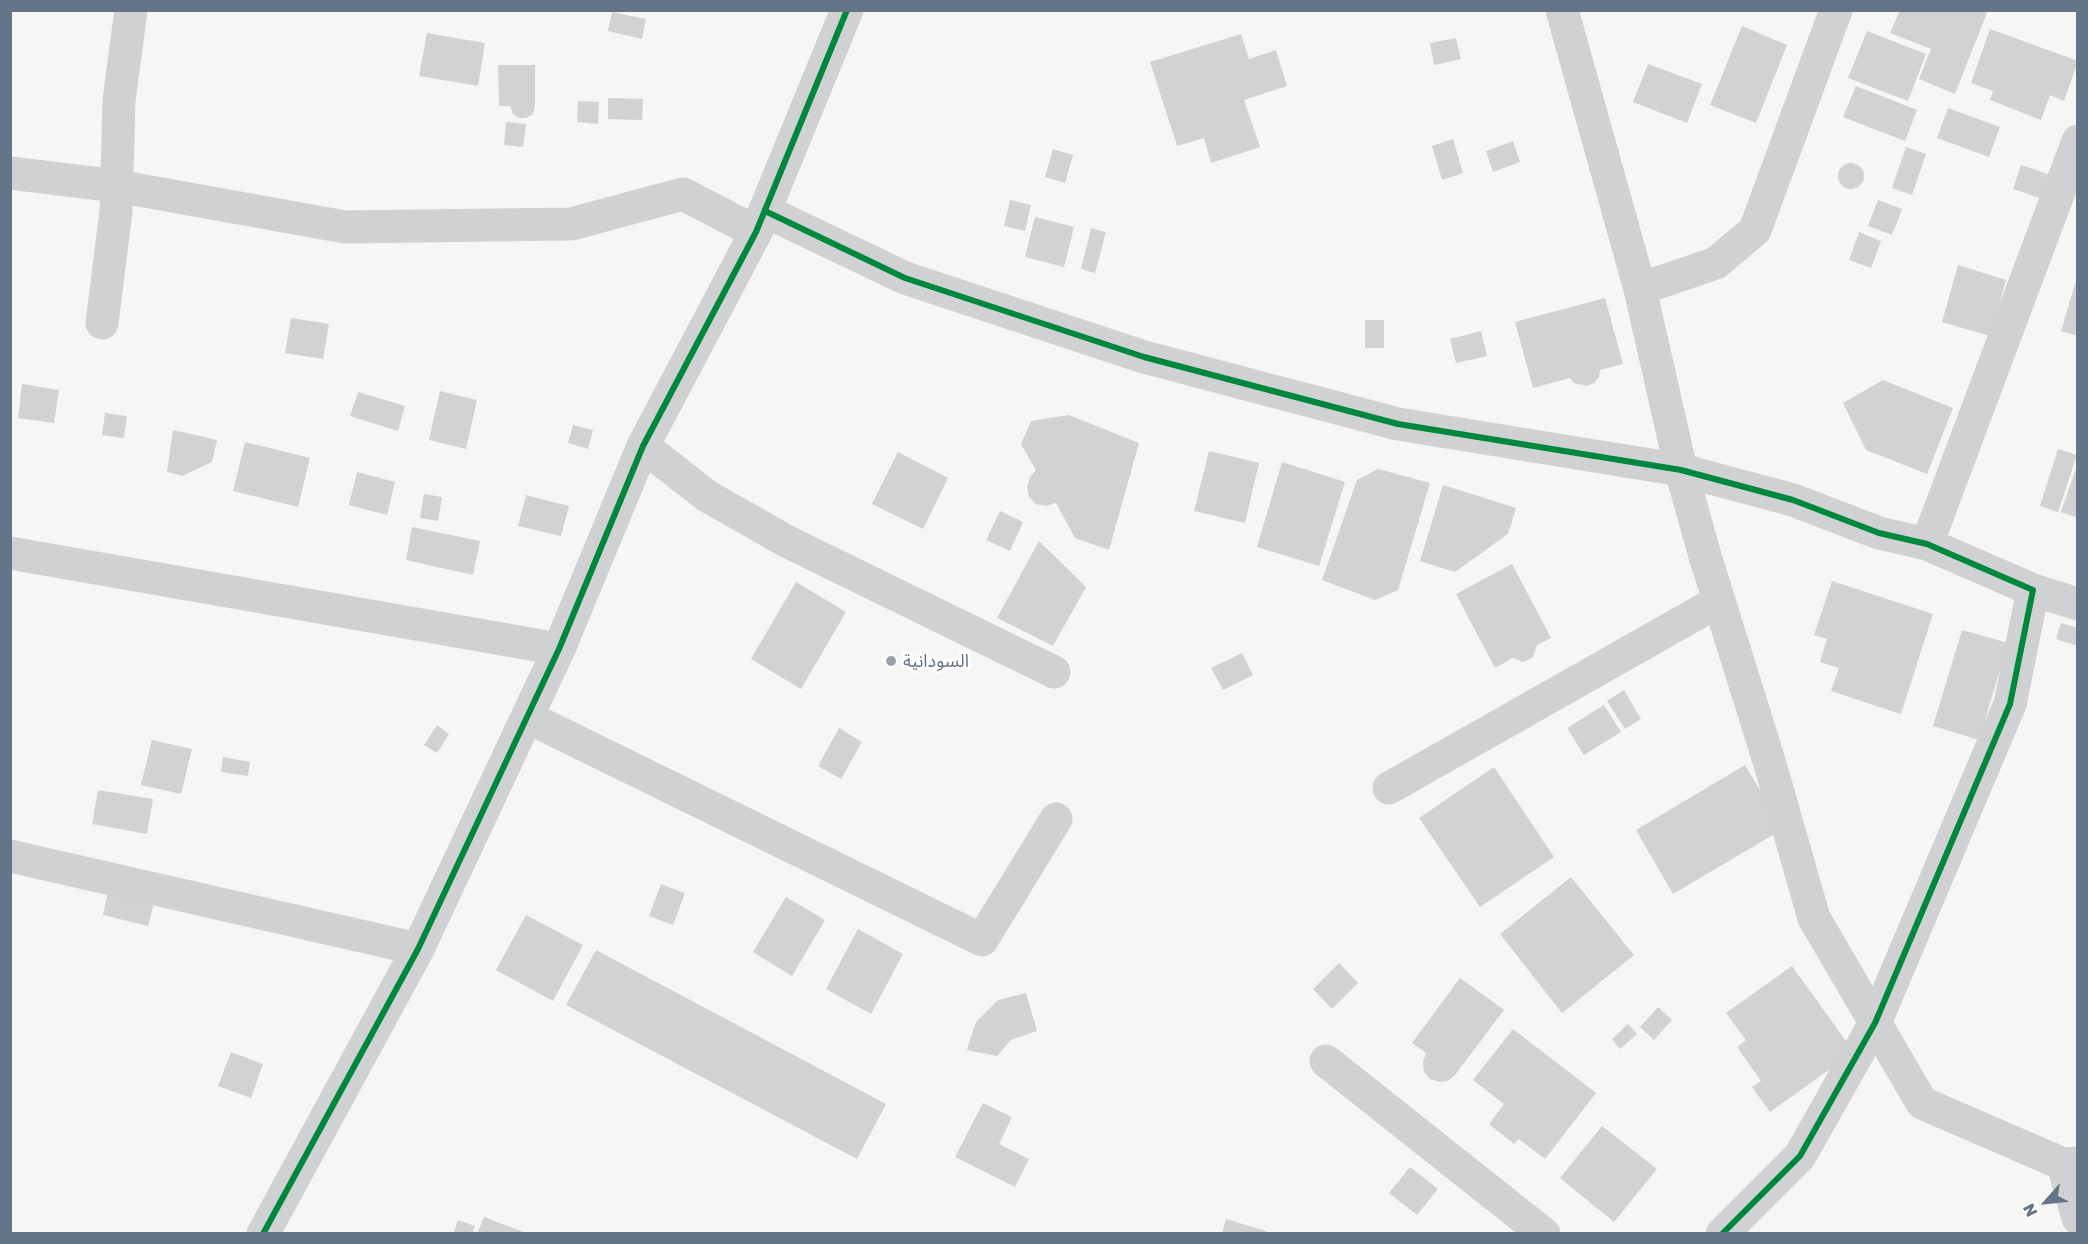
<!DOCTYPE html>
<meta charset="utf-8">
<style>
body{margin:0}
#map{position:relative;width:2088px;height:1244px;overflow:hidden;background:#f6f6f5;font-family:"Golos Text",sans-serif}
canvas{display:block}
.frame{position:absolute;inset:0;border:12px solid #657486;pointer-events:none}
.north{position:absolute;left:2016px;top:1172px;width:60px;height:60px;-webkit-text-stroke:4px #fff;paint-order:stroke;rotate:243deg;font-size:16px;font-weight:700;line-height:24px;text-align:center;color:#657486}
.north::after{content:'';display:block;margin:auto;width:21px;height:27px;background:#657486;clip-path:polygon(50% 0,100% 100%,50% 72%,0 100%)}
</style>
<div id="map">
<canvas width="2088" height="1244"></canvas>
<div class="frame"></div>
<div class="north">N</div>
</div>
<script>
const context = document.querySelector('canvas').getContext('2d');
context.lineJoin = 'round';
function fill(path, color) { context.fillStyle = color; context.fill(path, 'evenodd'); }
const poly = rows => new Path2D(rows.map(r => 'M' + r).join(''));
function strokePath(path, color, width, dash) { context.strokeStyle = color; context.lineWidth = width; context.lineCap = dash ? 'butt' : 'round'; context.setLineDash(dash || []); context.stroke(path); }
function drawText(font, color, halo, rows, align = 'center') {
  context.font = font + ' "Golos Text","Noto Sans Arabic",sans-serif'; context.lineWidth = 6; context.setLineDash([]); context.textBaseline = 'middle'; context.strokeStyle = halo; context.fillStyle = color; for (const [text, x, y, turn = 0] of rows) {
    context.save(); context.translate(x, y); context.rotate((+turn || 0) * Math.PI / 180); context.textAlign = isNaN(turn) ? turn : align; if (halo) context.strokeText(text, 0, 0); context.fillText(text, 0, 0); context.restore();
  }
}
const building = poly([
 [1900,10,1988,10,1955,94,1919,79,1931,49,1890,33],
 [612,12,646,19,642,39,608,31],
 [1742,26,1787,45,1756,123,1710,105],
 [1990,29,2078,61,2064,101,2050,95,2041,120,1990,100,1993,91,1971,83],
 [1867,31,1926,54,1908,101,1848,78],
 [427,33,485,43,478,86,419,76],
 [1241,34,1249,59,1276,50,1287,86,1244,100,1260,147,1211,163,1204,138,1177,146,1150,62],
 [1456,38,1461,59,1434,65,1430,43],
 [1648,64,1702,84,1687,123,1633,102],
 [498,65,535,65,535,106,533,114,526,118,519,118,513,114,510,106,499,106],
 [1856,86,1917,110,1905,141,1843,117],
 [608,98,643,99,642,120,608,119],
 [578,101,599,102,598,124,577,122],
 [1948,108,2000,127,1989,157,1937,138],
 [506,122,526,124,523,147,504,145],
 [1453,139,1463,173,1442,180,1432,146],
 [1513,141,1520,162,1493,172,1486,151],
 [1906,147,1926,154,1912,195,1892,188],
 [1053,149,1073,155,1065,183,1045,177],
 '1838 176a13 13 0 1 1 26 0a13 13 0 1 1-26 0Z',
 [2021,165,2048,174,2040,198,2013,189],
 [1010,200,1031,205,1025,231,1004,226],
 [1878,200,1902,209,1892,235,1868,226],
 [1035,217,1074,227,1064,267,1025,257],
 [1091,228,1106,232,1095,273,1081,269],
 [1859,232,1881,241,1871,268,1849,260],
 [1958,265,2006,280,1990,336,1942,322],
 [2077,277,2078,277,2078,336,2061,331],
 [1605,298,1623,364,1600,370,1599,377,1594,383,1587,386,1574,383,1570,378,1533,388,1515,322],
 [291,318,329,324,323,359,285,353],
 [1365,320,1384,320,1384,348,1365,348],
 [1481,331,1487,356,1456,363,1450,339],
 [1883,380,1953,408,1927,474,1866,450,1843,403],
 [22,384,59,390,54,423,18,418],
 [440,391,477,400,466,449,429,440],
 [358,392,405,406,398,431,350,416],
 [105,413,127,416,124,438,102,435],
 [1069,415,1139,443,1109,550,1075,538,1056,503,1046,506,1036,504,1029,497,1027,487,1030,477,1036,470,1021,444,1031,421],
 [573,425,593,430,588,449,568,443],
 [173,430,217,440,212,462,182,476,167,472],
 [245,442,310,458,298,507,233,491],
 [2058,449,2077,455,2058,512,2040,506],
 [1209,451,1259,463,1245,523,1194,511],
 [898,452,948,478,923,529,872,504],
 [1282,462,1345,482,1319,566,1257,547],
 [2077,465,2078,465,2078,518,2061,512],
 [1378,469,1430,483,1398,590,1375,600,1322,580,1357,480],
 [357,472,395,482,387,515,349,505],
 [1443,485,1516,508,1508,534,1455,572,1420,561],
 [424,494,442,497,438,521,420,518],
 [526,495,569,506,561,536,518,526],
 [1000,511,1023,522,1010,551,986,540],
 [412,527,480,541,473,575,406,560],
 [1039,541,1086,587,1053,646,997,618],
 [1512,564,1551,638,1537,645,1533,657,1528,660,1523,662,1513,658,1495,668,1456,594],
 [1832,581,1933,614,1901,714,1831,691,1839,668,1820,662,1827,639,1814,635],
 [796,582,846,612,801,689,751,659],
 [2061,623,2078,628,2078,646,2056,639],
 [1962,630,2008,643,1979,740,1933,726],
 [1242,653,1253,675,1223,690,1211,668],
 [1624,690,1641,719,1625,729,1607,701],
 [1604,705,1621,732,1584,755,1567,728],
 [437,725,449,734,437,753,424,745],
 [839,728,862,742,841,779,818,766],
 [152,740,192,749,181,794,141,785],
 [223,757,250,762,248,776,221,772],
 [1745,765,1783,829,1673,894,1636,830],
 [1494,767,1554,857,1480,907,1419,818],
 [98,790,153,799,147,834,92,824],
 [1571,877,1634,955,1562,1013,1500,934],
 [661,884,685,893,673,925,649,916],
 [108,891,154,903,148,926,103,915],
 [786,897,825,920,792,976,753,952],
 [526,915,583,945,553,1001,496,970],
 [858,929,903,954,871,1014,826,989],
 [596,950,886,1104,857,1159,566,1005],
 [1339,963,1358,983,1332,1009,1313,989],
 [1792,966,1854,1052,1770,1112,1752,1087,1761,1081,1737,1047,1746,1040,1726,1013],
 [1460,978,1504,1010,1455,1075,1448,1081,1439,1082,1430,1079,1424,1072,1423,1062,1426,1053,1412,1043],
 [1026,993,1037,1031,1011,1040,997,1056,967,1050,976,1022,998,1000],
 [1658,1007,1672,1020,1654,1040,1640,1027],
 [1628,1024,1637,1034,1620,1049,1612,1039],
 [1513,1029,1596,1093,1545,1159,1519,1139,1514,1144,1489,1124,1504,1104,1473,1080],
 [231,1052,263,1064,251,1098,218,1086],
 [983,1103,1012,1117,999,1144,1029,1159,1015,1187,955,1157],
 [1602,1126,1657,1169,1614,1222,1560,1178],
 [1410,1167,1438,1189,1417,1215,1389,1193],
 [484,1217,526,1233,526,1234,477,1234],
 [1226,1219,1266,1231,1266,1234,1222,1234],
 [458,1220,475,1226,472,1234,453,1234]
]);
const street = poly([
 [1562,10,1640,289,1681,470,1705,556,1770,764,1814,918,1922,1103,2063,1164,2078,1163],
 [10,173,117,186,345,227,571,224,683,194,756,232],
 [765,211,905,278,1144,357,1398,424,1681,470,1793,500,1879,533,1927,544,2033,590,2010,704,1875,1023,1800,1156,1722,1234],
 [1640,289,1716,263,1755,230,1836,10],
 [102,323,116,211,119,100,131,10],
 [643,446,707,496,788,542,1054,672],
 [1927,544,2078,141],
 [10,553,559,649],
 [2033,590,2078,604],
 [527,717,982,940,1056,819],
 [1389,788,1719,601],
 [10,856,418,949],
 [1326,1061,1544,1234],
 [2063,1164,2078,1218],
 [263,1234,418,949,559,649,643,446,756,232,847,10]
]);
const cycleway = poly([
 [765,211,905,278,1144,357,1398,424,1681,470,1793,500,1879,533,1927,544,2033,590,2010,704,1875,1023,1800,1156,1722,1234],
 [263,1234,418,949,559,649,643,446,756,232,847,10]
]);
const markers = [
 [891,661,6,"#98a2ad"]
];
const poiNames = [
 ["السودانية",903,661]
];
fill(building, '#d1d2d3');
strokePath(street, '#d0d1d2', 33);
strokePath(cycleway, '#00873e', 6);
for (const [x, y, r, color] of markers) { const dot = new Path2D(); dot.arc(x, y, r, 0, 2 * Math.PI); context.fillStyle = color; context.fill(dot); strokePath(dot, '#fff', 2); }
drawText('18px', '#657486', '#fff', poiNames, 'left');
</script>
